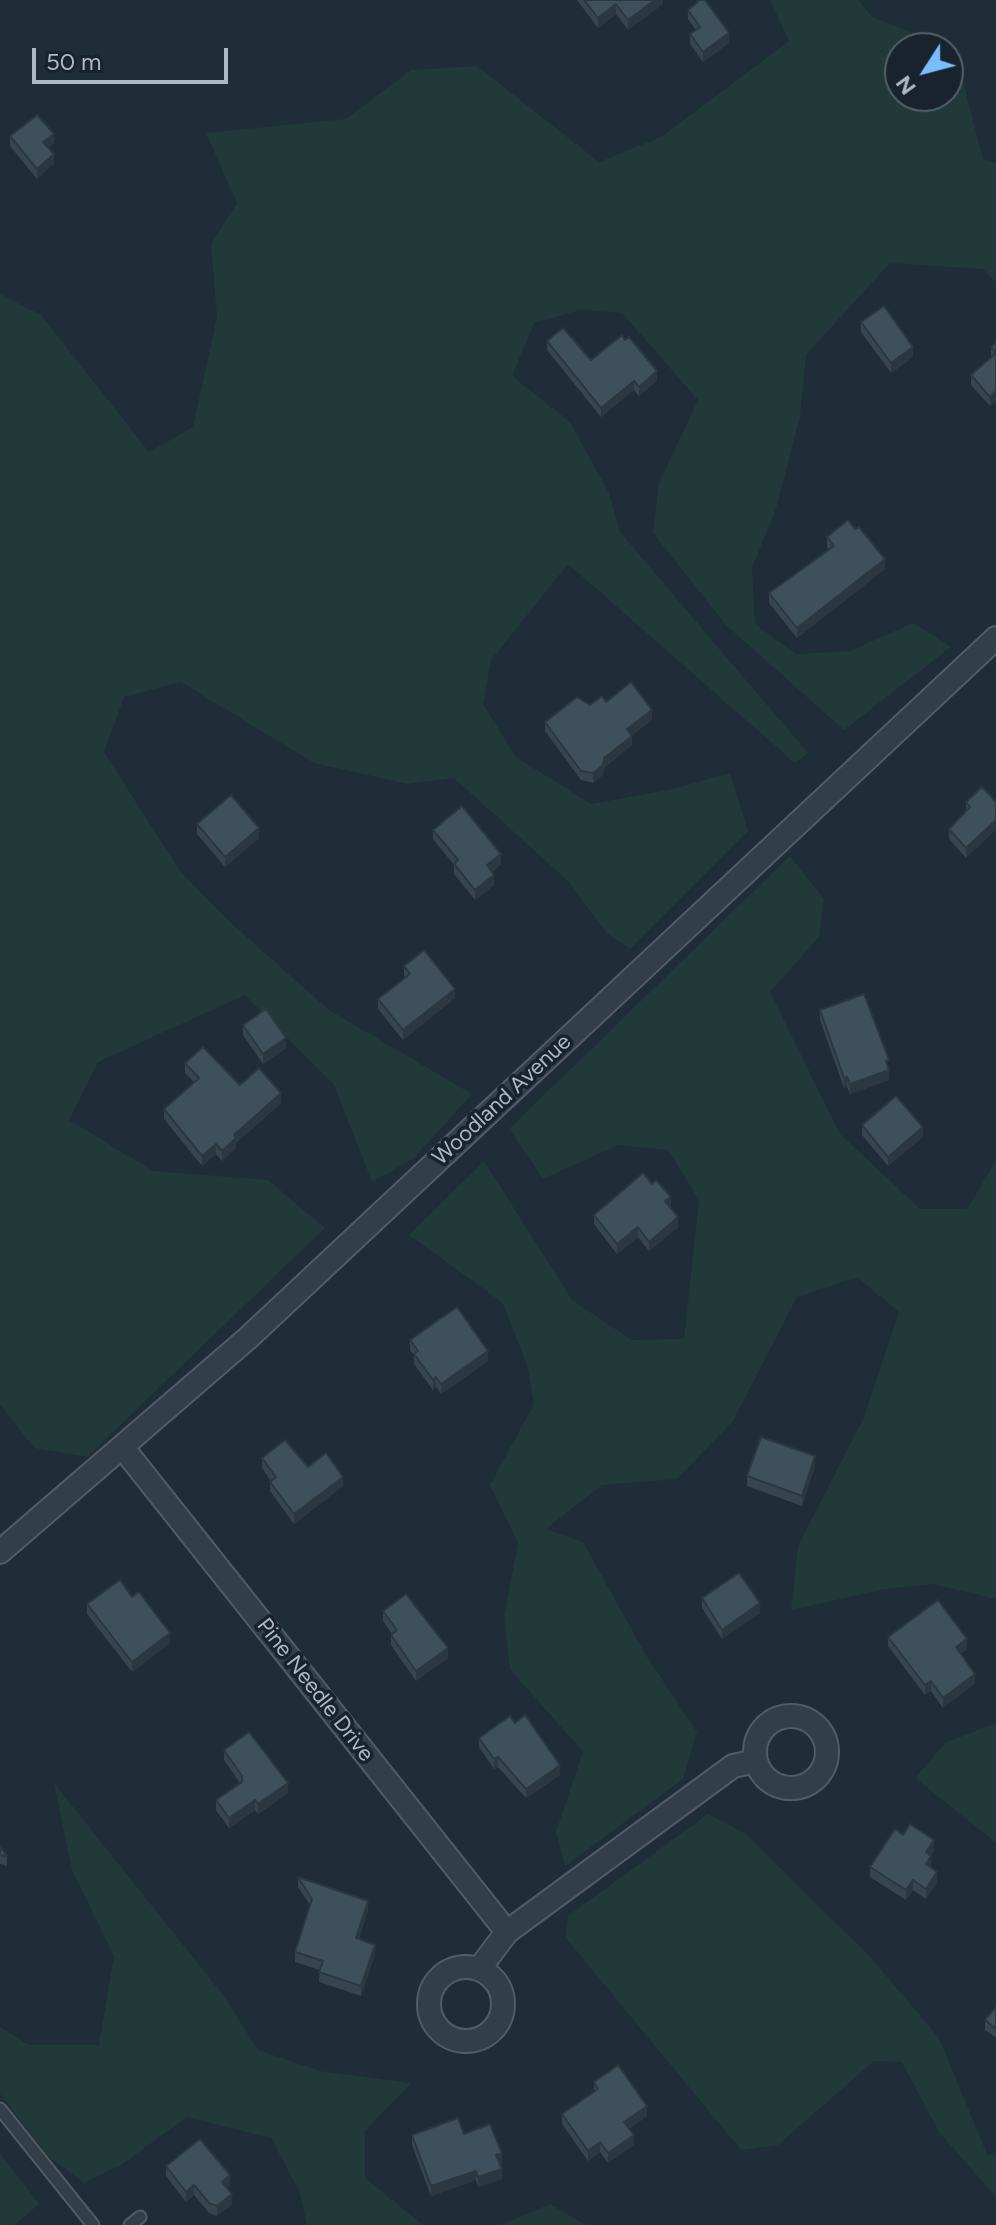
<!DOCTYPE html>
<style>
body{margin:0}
#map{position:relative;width:996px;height:2225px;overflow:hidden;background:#1f2d38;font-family:Figtree,sans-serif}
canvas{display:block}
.north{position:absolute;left:884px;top:32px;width:80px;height:80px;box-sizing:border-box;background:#18232d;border:2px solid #535f6a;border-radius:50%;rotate:234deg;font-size:22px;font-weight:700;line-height:32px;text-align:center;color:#acb9c5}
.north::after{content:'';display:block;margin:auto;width:28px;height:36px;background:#79bdfe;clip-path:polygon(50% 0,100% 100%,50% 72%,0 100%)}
.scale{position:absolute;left:32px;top:48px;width:196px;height:36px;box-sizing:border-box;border:4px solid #acb9c5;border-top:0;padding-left:10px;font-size:24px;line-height:28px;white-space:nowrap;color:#acb9c5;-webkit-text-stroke:6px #18232d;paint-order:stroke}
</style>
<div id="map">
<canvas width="996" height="2225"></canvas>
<div class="north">N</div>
<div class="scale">50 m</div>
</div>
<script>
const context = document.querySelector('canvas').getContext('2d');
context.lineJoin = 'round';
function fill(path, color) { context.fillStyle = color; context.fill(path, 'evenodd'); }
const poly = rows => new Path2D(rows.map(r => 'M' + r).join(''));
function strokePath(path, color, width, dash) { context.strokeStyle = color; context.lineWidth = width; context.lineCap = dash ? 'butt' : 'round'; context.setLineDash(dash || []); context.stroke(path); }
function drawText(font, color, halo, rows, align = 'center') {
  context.font = font + ' Figtree,sans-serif'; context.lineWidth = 7; context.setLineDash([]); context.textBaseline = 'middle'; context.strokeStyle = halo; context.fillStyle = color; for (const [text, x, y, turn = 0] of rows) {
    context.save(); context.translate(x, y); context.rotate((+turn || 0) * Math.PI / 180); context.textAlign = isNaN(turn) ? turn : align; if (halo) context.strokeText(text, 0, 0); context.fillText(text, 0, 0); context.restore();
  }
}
const green = poly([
 [770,0,858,0,872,17,940,44,944,48,900,48,900,96,948,96,948,52,957,59,983,159,996,164,996,282,983,269,890,263,806,355,800,416,776,509,752,568,755,624,796,654,850,651,913,623,951,647,844,730,726,625,653,533,659,483,698,400,622,313,580,310,534,323,512,376,570,422,609,493,620,532,808,753,795,763,568,564,491,660,483,704,516,757,591,804,673,789,730,773,748,831,630,949,606,932,568,881,454,778,408,784,314,763,181,682,124,697,104,752,180,871,231,923,329,1010,472,1094,414,1158,372,1182,334,1085,245,995,98,1062,69,1120,153,1171,268,1180,325,1228,87,1457,34,1448,0,1404,0,294,41,315,149,452,193,427,217,317,211,244,237,203,206,133,346,119,411,70,477,66,599,162,661,137,789,41],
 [790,856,824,899,819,937,770,992,840,1134,920,1209,967,1209,996,1161,996,1599,933,1584,885,1589,791,1610,798,1546,864,1417,899,1312,857,1277,797,1297,733,1421,677,1479,602,1485,546,1529,583,1542,646,1655,697,1732,683,1779,565,1866,556,1832,583,1752,510,1669,504,1617,518,1543,490,1485,534,1404,527,1365,503,1303,409,1235,484,1161,572,1300,632,1340,684,1339,699,1200,668,1150,618,1145,543,1179,509,1129],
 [996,1723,996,1843,915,1778,945,1743],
 [54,1783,223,1995,258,2050,320,2071,411,2083,365,2131,365,2178,423,2225,307,2225,300,2193,271,2138,187,2117,121,2165,84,2183,48,2156,0,2094,0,2027,29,2045,99,2045,114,1956,72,1870],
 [708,1814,745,1833,871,1958,939,2038,987,2154,996,2155,996,2197,939,2132,902,2062,874,2061,778,2145,741,2150,565,1937,568,1916],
 [0,2153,39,2204,14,2225,0,2225],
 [550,2204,586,2225,501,2225]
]);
const lane = poly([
 [0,2109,93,2225],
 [130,2225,140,2217]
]);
const street = poly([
 [123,1448,507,1932],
 [0,1552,248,1338,996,638],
 '755 1752a36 36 0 1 1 72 0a36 36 0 1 1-72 0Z',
 '429 2004a37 37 0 1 1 74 0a37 37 0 1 1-74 0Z',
 [479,1969,507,1932,733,1766,756,1761]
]);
const wall = poly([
 [577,0,663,0,663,4,628,30,616,14,598,28],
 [688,10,729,43,703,62,690,44,690,34,696,30,688,19],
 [10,136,54,143,48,148,54,163,37,179,10,146],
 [861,322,913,357,891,373,861,332],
 [547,341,591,360,657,380,639,396,634,390,601,417,547,350],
 [996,342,996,401,990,406,971,385,971,375,991,357,991,347],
 [827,537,885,569,797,638,769,603,769,593,829,549,827,547],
 [606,702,652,720,632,735,632,745,604,768,603,775,593,783,581,780,545,731,545,722,590,705],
 [966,802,996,802,966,858,949,839,949,829,966,812],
 [197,824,259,838,225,867,197,834],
 [433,830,501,864,492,872,494,885,475,900,454,874,454,865,433,839],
 [404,966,455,998,403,1040,378,1009,378,999,406,978,404,976],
 [820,1010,889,1068,889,1080,850,1094,847,1087,844,1088,820,1020],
 [243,1025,286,1048,263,1064,243,1035],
 [185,1063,281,1103,236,1143,236,1148,222,1161,216,1154,202,1166,164,1119,164,1109,194,1082,185,1073],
 [862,1125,923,1137,888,1166,862,1135],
 [670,1207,678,1227,649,1251,638,1237,617,1254,594,1224,594,1215],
 [410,1340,488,1361,441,1394,436,1387,433,1390,414,1364,414,1355,410,1350],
 [262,1458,308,1467,343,1486,294,1524,270,1491,270,1482,271,1481,262,1468],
 [815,1466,802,1506,747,1486,747,1476],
 [132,1597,170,1643,132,1672,87,1614,87,1604],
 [702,1598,760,1613,722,1639,702,1608],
 [383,1611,448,1658,416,1681,391,1645,391,1635,392,1634,383,1621],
 [888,1637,967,1649,961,1654,975,1683,943,1708,931,1691,925,1695,888,1646],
 [515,1723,560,1775,526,1798,498,1767,494,1769,479,1747,479,1738],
 [224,1750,288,1793,258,1814,255,1810,229,1828,216,1810,216,1800,240,1783,224,1760],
 [903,1835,934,1850,931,1855,931,1866,930,1867,937,1882,926,1899,913,1890,906,1900,870,1877,870,1867],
 [0,1847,7,1856,7,1866,0,1864],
 [298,1877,368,1910,359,1939,375,1954,361,1996,319,1982,320,1970,295,1962,295,1952,310,1905,298,1887],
 [996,2007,996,2038,985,2030,985,2020],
 [594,2082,647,2116,629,2129,634,2145,608,2163,600,2152,588,2161,562,2124,562,2114,594,2092],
 [464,2134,502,2164,500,2164,502,2179,478,2187,476,2180,431,2196,412,2145,412,2135],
 [166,2166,230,2185,226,2188,232,2204,217,2216,209,2213,194,2195,186,2202,166,2176]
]);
const shadedWall = poly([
 [655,0,663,0,663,4,628,30,628,20],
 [616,4,616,14,598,28,598,18],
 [729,33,729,43,703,62,703,52],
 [54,134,54,143,43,152,43,142],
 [54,154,54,163,37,179,37,169],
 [913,347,913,357,891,373,891,363],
 [657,371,657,380,639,396,639,387],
 [634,381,634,390,601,417,601,408],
 [996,391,996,401,990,406,990,397],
 [885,559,885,569,797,638,797,628],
 [652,710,652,720,627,739,627,729],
 [632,736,632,745,604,768,603,775,593,783,593,773,604,758],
 [996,820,996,830,966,858,966,848],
 [259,828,259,838,225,867,225,857],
 [501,854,501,864,487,875,487,865],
 [494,875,494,885,475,900,475,890],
 [455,989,455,998,403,1040,403,1030],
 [286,1038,286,1048,263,1064,263,1054],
 [889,1070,889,1080,850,1094,850,1084],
 [847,1077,847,1087,844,1088,844,1078],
 [281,1093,281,1103,236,1143,236,1148,222,1161,222,1151,234,1135],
 [923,1127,923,1137,888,1166,888,1157],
 [216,1144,216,1154,202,1166,202,1156],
 [671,1197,671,1207,665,1211,665,1201],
 [678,1217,678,1227,649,1251,649,1242],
 [638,1227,638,1237,617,1254,617,1244],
 [488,1351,488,1361,441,1394,441,1384],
 [436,1377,436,1387,433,1390,433,1380],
 [815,1456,815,1466,802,1506,802,1496],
 [343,1477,343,1486,294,1524,294,1514],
 [760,1603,760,1613,722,1639,722,1630],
 [170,1633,170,1643,132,1672,132,1662],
 [967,1639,967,1649,956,1657,956,1647],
 [448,1648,448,1658,416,1681,416,1671],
 [975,1674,975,1683,943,1708,943,1698],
 [931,1681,931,1691,925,1695,925,1685],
 [498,1757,498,1767,494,1769,494,1759],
 [560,1765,560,1775,526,1798,526,1789],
 [288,1783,288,1793,258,1814,258,1804],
 [255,1800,255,1810,229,1828,229,1818],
 [934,1840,934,1850,926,1862,926,1852],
 [931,1856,931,1866,926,1874,926,1864],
 [937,1872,937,1882,926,1899,926,1889],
 [913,1880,913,1890,906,1900,906,1890],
 [368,1901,368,1910,356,1948,356,1938],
 [375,1945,375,1954,361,1996,361,1986],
 [647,2106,647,2116,624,2132,624,2122],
 [634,2135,634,2145,608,2163,608,2153],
 [600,2142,600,2152,588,2161,588,2151],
 [502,2154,502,2164,496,2165,496,2155],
 [502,2169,502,2179,478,2187,478,2177],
 [476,2171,476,2180,431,2196,431,2186],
 [230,2175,230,2185,222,2192,222,2182],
 [194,2185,194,2195,186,2202,186,2192],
 [232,2194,232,2204,217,2216,217,2206]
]);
const building = poly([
 [584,0,655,0,628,20,616,4,598,18,584,0],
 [700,0,705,0,729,33,703,52,690,34,700,27,688,10,700,0],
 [37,115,54,134,43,142,54,154,37,169,10,136,37,115],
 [884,306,913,347,891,363,861,322,884,306],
 [563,328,591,360,622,335,625,340,629,337,657,371,639,387,634,381,601,408,547,341,563,328],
 [996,342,996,353,991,347,996,342],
 [996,353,996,391,990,397,971,375,996,353],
 [848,520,855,529,859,527,885,559,797,628,769,593,834,546,827,537,848,520],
 [631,682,652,710,627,729,632,736,604,758,603,765,593,773,581,771,545,722,577,697,590,705,602,696,606,702,631,682],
 [982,787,996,802,996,820,966,848,949,829,970,807,966,802,982,787],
 [231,795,259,828,225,857,197,824,231,795],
 [462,806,501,854,487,865,494,875,475,890,454,864,458,860,433,830,462,806],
 [424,950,455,989,403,1030,378,999,410,974,404,966,424,950],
 [864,994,889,1060,886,1061,889,1070,850,1084,847,1077,844,1078,820,1010,864,994],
 [266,1009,286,1038,263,1054,243,1025,266,1009],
 [203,1047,240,1085,259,1068,281,1093,234,1135,236,1138,222,1151,216,1144,202,1156,164,1109,199,1078,185,1063,203,1047],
 [896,1096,923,1127,888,1157,862,1125,896,1096],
 [643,1173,652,1184,656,1180,671,1197,665,1201,678,1217,649,1242,638,1227,617,1244,594,1215,643,1173],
 [457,1307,488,1351,441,1384,436,1377,433,1380,414,1354,418,1351,410,1340,457,1307],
 [761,1437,815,1456,802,1496,747,1476,761,1437],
 [285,1440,308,1467,326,1453,343,1477,294,1514,270,1482,276,1477,262,1458,285,1440],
 [739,1573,760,1603,722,1630,702,1598,739,1573],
 [120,1580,132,1597,139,1592,170,1633,132,1662,87,1604,120,1580],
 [406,1594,448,1648,416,1671,391,1635,397,1630,383,1611,406,1594],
 [938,1600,967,1639,956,1647,975,1674,943,1698,931,1681,925,1685,888,1637,938,1600],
 [525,1715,560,1765,526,1789,498,1757,494,1759,479,1738,510,1716,515,1723,525,1715],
 [249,1732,288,1783,258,1804,255,1800,229,1818,216,1800,242,1782,242,1776,224,1750,249,1732],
 [910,1824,934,1840,926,1852,931,1856,926,1864,937,1872,926,1889,913,1880,906,1890,870,1867,895,1829,903,1835,910,1824],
 [0,1847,7,1856,0,1855,0,1847],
 [298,1877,368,1901,356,1938,375,1945,361,1986,319,1972,323,1961,295,1952,312,1899,298,1877],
 [996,2007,996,2029,985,2020,996,2007],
 [618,2065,647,2106,624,2122,634,2135,608,2153,600,2142,588,2151,562,2114,598,2089,594,2082,618,2065],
 [458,2118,464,2134,490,2124,502,2154,496,2155,502,2169,478,2177,476,2171,431,2186,412,2135,458,2118],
 [200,2139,230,2175,222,2182,232,2194,217,2206,209,2203,194,2185,186,2192,166,2166,200,2139]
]);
const streetNames = [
 ["Woodland Avenue",502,1100,-43],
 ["Pine Needle Drive",315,1690,52]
];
fill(green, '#213939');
strokePath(lane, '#505c66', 15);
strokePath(street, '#505c66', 26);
strokePath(lane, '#323e48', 11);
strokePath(street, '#323e48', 22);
fill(wall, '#364550');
fill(shadedWall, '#2c3841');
fill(building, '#3f505d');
strokePath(building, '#2c3841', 2);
drawText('22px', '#acb9c5', '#18232d', streetNames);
</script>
